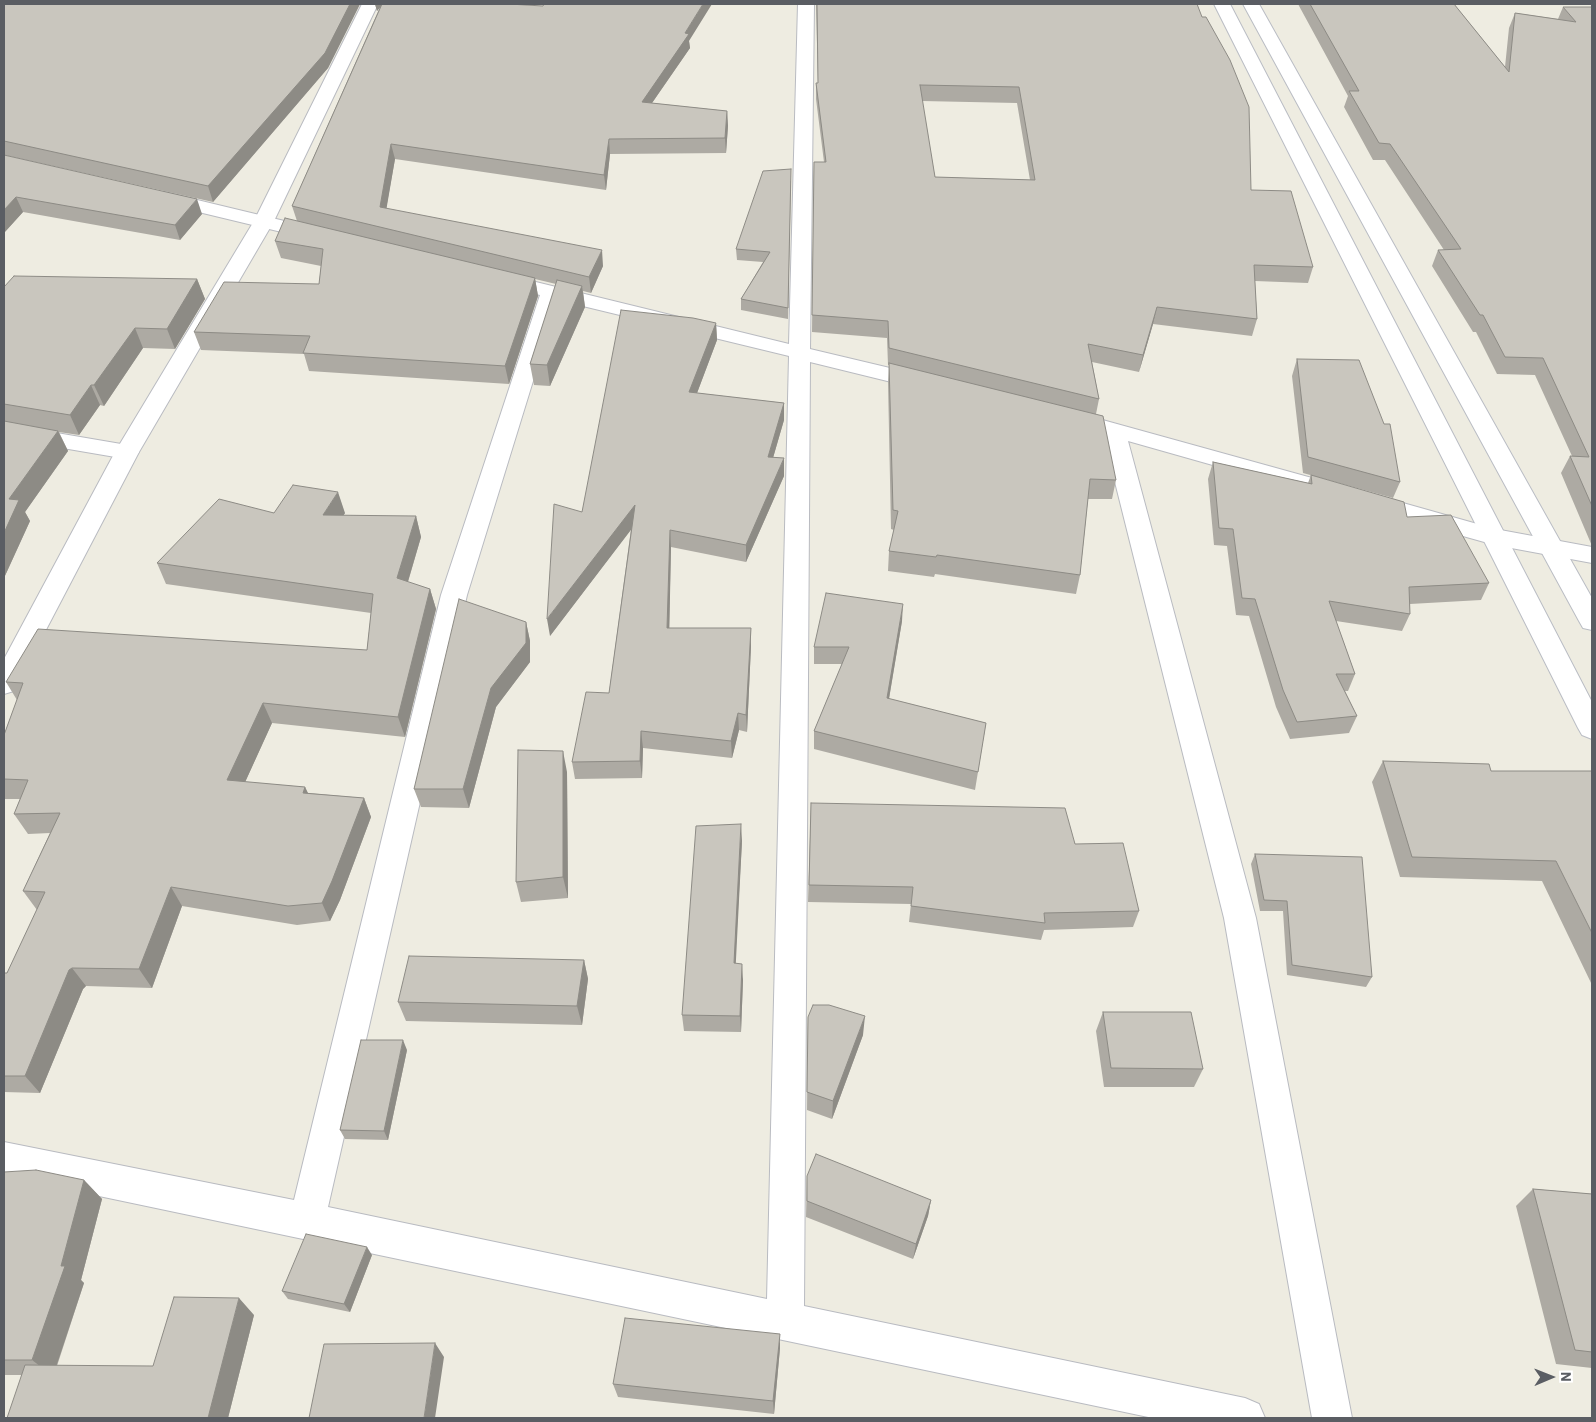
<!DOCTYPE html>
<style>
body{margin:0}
#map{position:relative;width:1596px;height:1422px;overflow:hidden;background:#eeece1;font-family:"IBM Plex Sans",sans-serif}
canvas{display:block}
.frame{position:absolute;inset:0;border:5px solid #5a5d63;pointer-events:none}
.north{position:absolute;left:1526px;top:1352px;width:50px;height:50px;-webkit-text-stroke:4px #fff;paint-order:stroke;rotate:89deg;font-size:14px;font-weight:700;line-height:20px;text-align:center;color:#5a5d63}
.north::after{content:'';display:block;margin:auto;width:18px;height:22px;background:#5a5d63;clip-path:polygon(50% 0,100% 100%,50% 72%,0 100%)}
</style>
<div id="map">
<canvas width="1596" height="1422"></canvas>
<div class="frame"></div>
<div class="north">N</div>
</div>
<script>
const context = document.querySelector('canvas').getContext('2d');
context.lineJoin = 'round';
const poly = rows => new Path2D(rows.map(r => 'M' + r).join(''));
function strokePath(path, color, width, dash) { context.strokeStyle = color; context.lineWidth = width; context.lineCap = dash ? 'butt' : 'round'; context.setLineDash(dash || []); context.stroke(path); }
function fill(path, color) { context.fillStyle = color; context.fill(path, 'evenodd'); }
const minor = poly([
 [798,4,814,4,810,349,932,378,935,383,932,388,924,390,810,362,804,1306,1245,1398,1259,1404,1265,1418,1153,1418,4,1176,4,1142,294,1200,441,595,540,295,492,283,489,279,492,275,499,273,789,344,798,4],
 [558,300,789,356,767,1299,328,1207,467,595,558,300],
 [164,192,326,231,329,235,326,239,319,241,157,202,155,198,157,194,164,192],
 [1070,411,1330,483,1334,488,1330,493,1322,496,1128,441,1256,918,1352,1418,1312,1418,1224,918,1103,434,1062,423,1059,418,1062,413,1070,411],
 [4,424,127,445,135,447,139,452,135,457,127,459,4,438,4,424],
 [1371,494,1495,529,1592,547,1592,563,1495,545,1363,508,1359,502,1363,496,1371,494]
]);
const tertiary = poly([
 [362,4,378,4,274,221,139,452,14,691,4,694,4,659,115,452,254,221,362,4]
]);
const secondary = poly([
 [1214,4,1230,4,1592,702,1592,739,1582,735,1578,728,1214,4],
 [1243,4,1259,4,1592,598,1592,630,1583,628,1579,621,1243,4]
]);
const wall = poly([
 [4,4,360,4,328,68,213,202,4,155,202,214,180,240,23,212,4,233],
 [375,4,509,4,689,41,690,48,652,103,727,111,728,126,726,153,610,154,606,190,395,159,386,209,603,266,591,293,583,291,585,307,550,386,534,385,530,364,556,284,535,279,538,296,509,384,309,371,304,354,201,350,194,332,319,284,321,266,281,258,275,241,297,221,292,206,380,7,377,11],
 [816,4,1197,4,1251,190,1313,267,1308,283,1255,281,1257,319,1252,336,1153,324,1139,372,1092,362,1099,399,1096,414,1116,480,1112,499,1088,499,1080,575,1076,594,935,574,934,577,888,571,889,551,894,530,891,529,888,382,889,365,888,365,887,338,812,332,814,162,824,162,816,99,816,83,818,83],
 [922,101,1017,103,1030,180,935,177],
 [1298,4,1454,4,1505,67,1509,28,1515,13,1558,19,1563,7,1592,7,1592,546,1561,473,1570,456,1572,456,1535,375,1497,374,1476,332,1473,332,1432,266,1438,250,1444,250,1385,160,1373,160,1344,107,1348,96],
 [791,180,788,319,741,310,741,299,763,262,737,260,736,249],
 [197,279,205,299,175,349,143,348,104,406,100,405,79,435,59,432,68,451,25,512,30,521,4,578,4,287],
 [716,323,717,340,697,393,784,403,784,420,773,458,784,476,746,562,671,547,669,628,751,628,751,646,747,732,739,730,732,758,643,748,642,778,575,779,572,762,609,693,631,529,550,636,582,512],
 [1297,359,1400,482,1393,498,1303,473,1292,376],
 [1213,462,1308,483,1311,475,1407,517,1489,583,1481,600,1410,604,1410,614,1402,631,1336,621,1355,674,1348,691,1345,691,1357,716,1349,733,1290,739,1276,707,1249,616,1236,615,1227,546,1214,545,1208,479],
 [274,513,345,513,343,516,416,516,421,537,408,582,430,589,436,609,405,737,272,723,245,782,305,787,308,793,364,798,371,817,340,900,330,921,297,925,182,906,152,988,86,986,83,989,40,1093,4,1092,4,973,7,973,37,910,23,891,50,833,28,834,14,814,20,799,4,799,4,735,17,700,6,682,367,650,371,613,166,584,157,563],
 [902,621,889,699,986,723,975,790,814,749,814,731,842,664,814,664,814,647],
 [526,622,530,641,530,662,496,707,469,808,421,807,414,789],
 [1383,761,1491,771,1592,771,1592,985,1542,881,1400,877,1372,782],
 [567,772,568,898,521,902,516,882],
 [811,803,1075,844,1139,911,1133,927,1044,930,1041,940,909,922,911,904,808,902],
 [742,841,735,963,743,980,741,1032,684,1031,682,1015],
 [1255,854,1372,977,1366,987,1287,975,1283,911,1260,911,1251,864],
 [584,960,588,979,582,1025,406,1021,398,1002],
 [1103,1012,1203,1069,1194,1087,1104,1087,1096,1031],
 [808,1017,863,1035,832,1119,807,1110],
 [407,1050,388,1140,345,1139,340,1130],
 [4,1172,84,1180,102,1199,81,1280,84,1283,57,1366,153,1366,254,1315,228,1418,22,1375,4,1375],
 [807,1176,931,1200,928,1216,913,1259,806,1217],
 [1533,1189,1592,1194,1592,1368,1556,1364,1516,1206],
 [372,1255,350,1312,288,1299,282,1291],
 [780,1348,774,1414,618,1397,613,1384]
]);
const shadedWall = poly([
 [350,4,360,4,328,68,213,202,208,186],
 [375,4,383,4,377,11],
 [703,4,712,4,689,41,690,48,643,116,642,102],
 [727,111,728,126,726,153,725,138],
 [609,139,610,154,606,190,604,175],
 [391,144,395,159,384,223,380,207],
 [16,197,23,212,4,233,4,210],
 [197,199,202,214,180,240,175,225],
 [602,250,603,266,591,293,589,277],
 [535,278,538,296,509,384,505,366],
 [197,279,205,299,175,349,167,329],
 [582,286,585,307,550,386,547,365],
 [1157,307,1153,324,1139,372,1143,355],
 [716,323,717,340,691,409,689,392],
 [135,328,143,348,104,406,94,385],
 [91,385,100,405,79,435,70,415],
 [784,403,784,420,768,475,768,457],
 [58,431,68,451,25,512,30,521,4,578,4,533,9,499],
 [784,458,784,476,746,562,746,545],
 [338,492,345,513,330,536,323,515],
 [635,505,637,522,550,636,547,619],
 [416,516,421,537,403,598,397,578],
 [670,530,671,547,669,645,667,628],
 [430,589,436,609,405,737,398,717],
 [903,604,902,621,886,716,887,698],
 [526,622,530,641,530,662,496,707,469,808,463,789,491,688],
 [751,628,751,646,747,732,746,715],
 [263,703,272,723,237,800,227,780],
 [738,713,739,730,732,758,731,741],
 [641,731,643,748,642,778,640,761],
 [563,751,567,772,568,898,563,877],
 [305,787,314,806,303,793],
 [364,798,371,817,340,900,330,921,322,903],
 [741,824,742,841,735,979,734,963],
 [171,887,182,906,152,988,139,969],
 [584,960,588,979,582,1025,577,1006],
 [742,964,743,980,741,1032,740,1016],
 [72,968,86,986,83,989,40,1093,25,1076,69,970],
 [865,1016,863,1035,832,1119,833,1101],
 [403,1040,407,1050,388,1140,384,1131],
 [84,1180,102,1199,81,1280,84,1283,53,1376,32,1360,61,1266],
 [931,1200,928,1216,913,1259,916,1244],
 [367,1247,372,1255,350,1312,344,1304],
 [239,1298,254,1315,228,1418,208,1418],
 [780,1334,780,1348,774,1414,773,1401],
 [435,1343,444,1357,435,1418,424,1418]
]);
const building = poly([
 [4,4,350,4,325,53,208,186,4,141,4,4],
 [382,4,509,4,543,6,544,4,703,4,685,33,689,34,642,102,727,111,725,138,609,139,604,175,391,144,380,207,602,250,589,277,292,206,382,4],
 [817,4,1197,4,1202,17,1206,17,1230,60,1249,107,1251,190,1291,191,1313,267,1254,265,1257,319,1157,307,1143,355,1088,344,1099,399,889,348,888,321,812,315,814,162,826,162,816,83,818,83,817,4],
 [920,85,1019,87,1035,180,935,177,920,85],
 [1310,4,1454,4,1509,72,1515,13,1576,22,1563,7,1592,7,1592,506,1570,456,1589,457,1543,358,1505,357,1483,315,1480,315,1438,250,1461,249,1390,144,1379,143,1349,91,1359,91,1310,4],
 [4,155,197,199,175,225,16,197,4,210,4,155],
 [791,169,788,308,741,299,770,252,736,249,763,171,791,169],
 [285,218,535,278,505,366,303,353,310,336,194,332,224,282,319,284,323,249,275,241,285,218],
 [14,276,197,279,167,329,135,328,94,385,91,385,70,415,4,404,4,287,14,276],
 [557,280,582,286,547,365,530,364,557,280],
 [621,310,693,318,716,323,689,392,784,403,768,457,784,458,746,545,670,530,667,628,751,628,746,715,738,713,731,741,641,731,640,761,572,762,586,692,609,693,635,505,547,619,554,504,582,512,621,310],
 [1297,359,1359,360,1384,424,1390,424,1400,482,1308,457,1297,359],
 [889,363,1103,416,1116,480,1090,479,1080,575,937,555,936,557,889,551,898,511,893,510,889,363],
 [4,421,58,431,9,499,19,500,4,533,4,421],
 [1213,462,1312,484,1311,475,1404,502,1407,517,1451,515,1489,583,1409,587,1410,614,1329,601,1355,674,1336,674,1357,716,1297,722,1283,690,1255,599,1242,598,1233,529,1219,528,1213,462],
 [293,485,338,492,323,515,416,516,397,578,430,589,398,717,263,703,227,780,305,787,303,793,364,798,332,881,322,903,288,906,171,887,139,969,72,968,69,970,25,1076,4,1076,4,973,7,973,45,892,23,891,60,813,14,814,28,780,4,779,4,735,23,683,6,682,38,629,367,650,373,594,157,563,219,499,274,513,293,485],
 [826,593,903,604,887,698,986,723,978,772,814,731,849,647,814,647,826,593],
 [459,599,526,622,526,643,491,688,463,789,414,789,459,599],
 [518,750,563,751,563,877,516,882,518,750],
 [1383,761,1489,764,1491,771,1592,771,1592,933,1556,861,1412,857,1383,761],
 [811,803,1065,808,1075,844,1123,843,1139,911,1044,913,1045,923,911,906,913,887,809,885,811,803],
 [741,824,734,963,742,964,740,1016,682,1015,696,826,741,824],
 [1255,854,1362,857,1372,977,1292,965,1287,901,1264,900,1255,854],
 [409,956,584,960,577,1006,398,1002,409,956],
 [813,1005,829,1005,865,1016,833,1101,807,1092,808,1017,813,1005],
 [1103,1012,1191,1012,1203,1069,1111,1068,1103,1012],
 [361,1040,403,1040,384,1131,340,1130,361,1040],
 [816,1154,931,1200,916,1244,807,1201,807,1176,816,1154],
 [36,1170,84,1180,61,1266,65,1266,32,1360,4,1360,4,1172,36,1170],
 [1533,1189,1592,1194,1592,1352,1575,1350,1533,1189],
 [306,1234,367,1247,344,1304,282,1291,306,1234],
 [174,1297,239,1298,208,1418,7,1418,25,1365,153,1366,174,1297],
 [625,1318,780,1334,773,1401,613,1384,625,1318],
 [435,1343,424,1418,309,1418,324,1344,435,1343]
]);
strokePath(minor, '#b9bbc1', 2);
strokePath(tertiary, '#b9bbc1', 2);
strokePath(secondary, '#babdc4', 2);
fill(minor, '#fff');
fill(tertiary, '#fff');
fill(secondary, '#fff');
fill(wall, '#adaaa3');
fill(shadedWall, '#8d8b85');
fill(building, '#c9c6be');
strokePath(building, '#8d8b85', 1);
</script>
